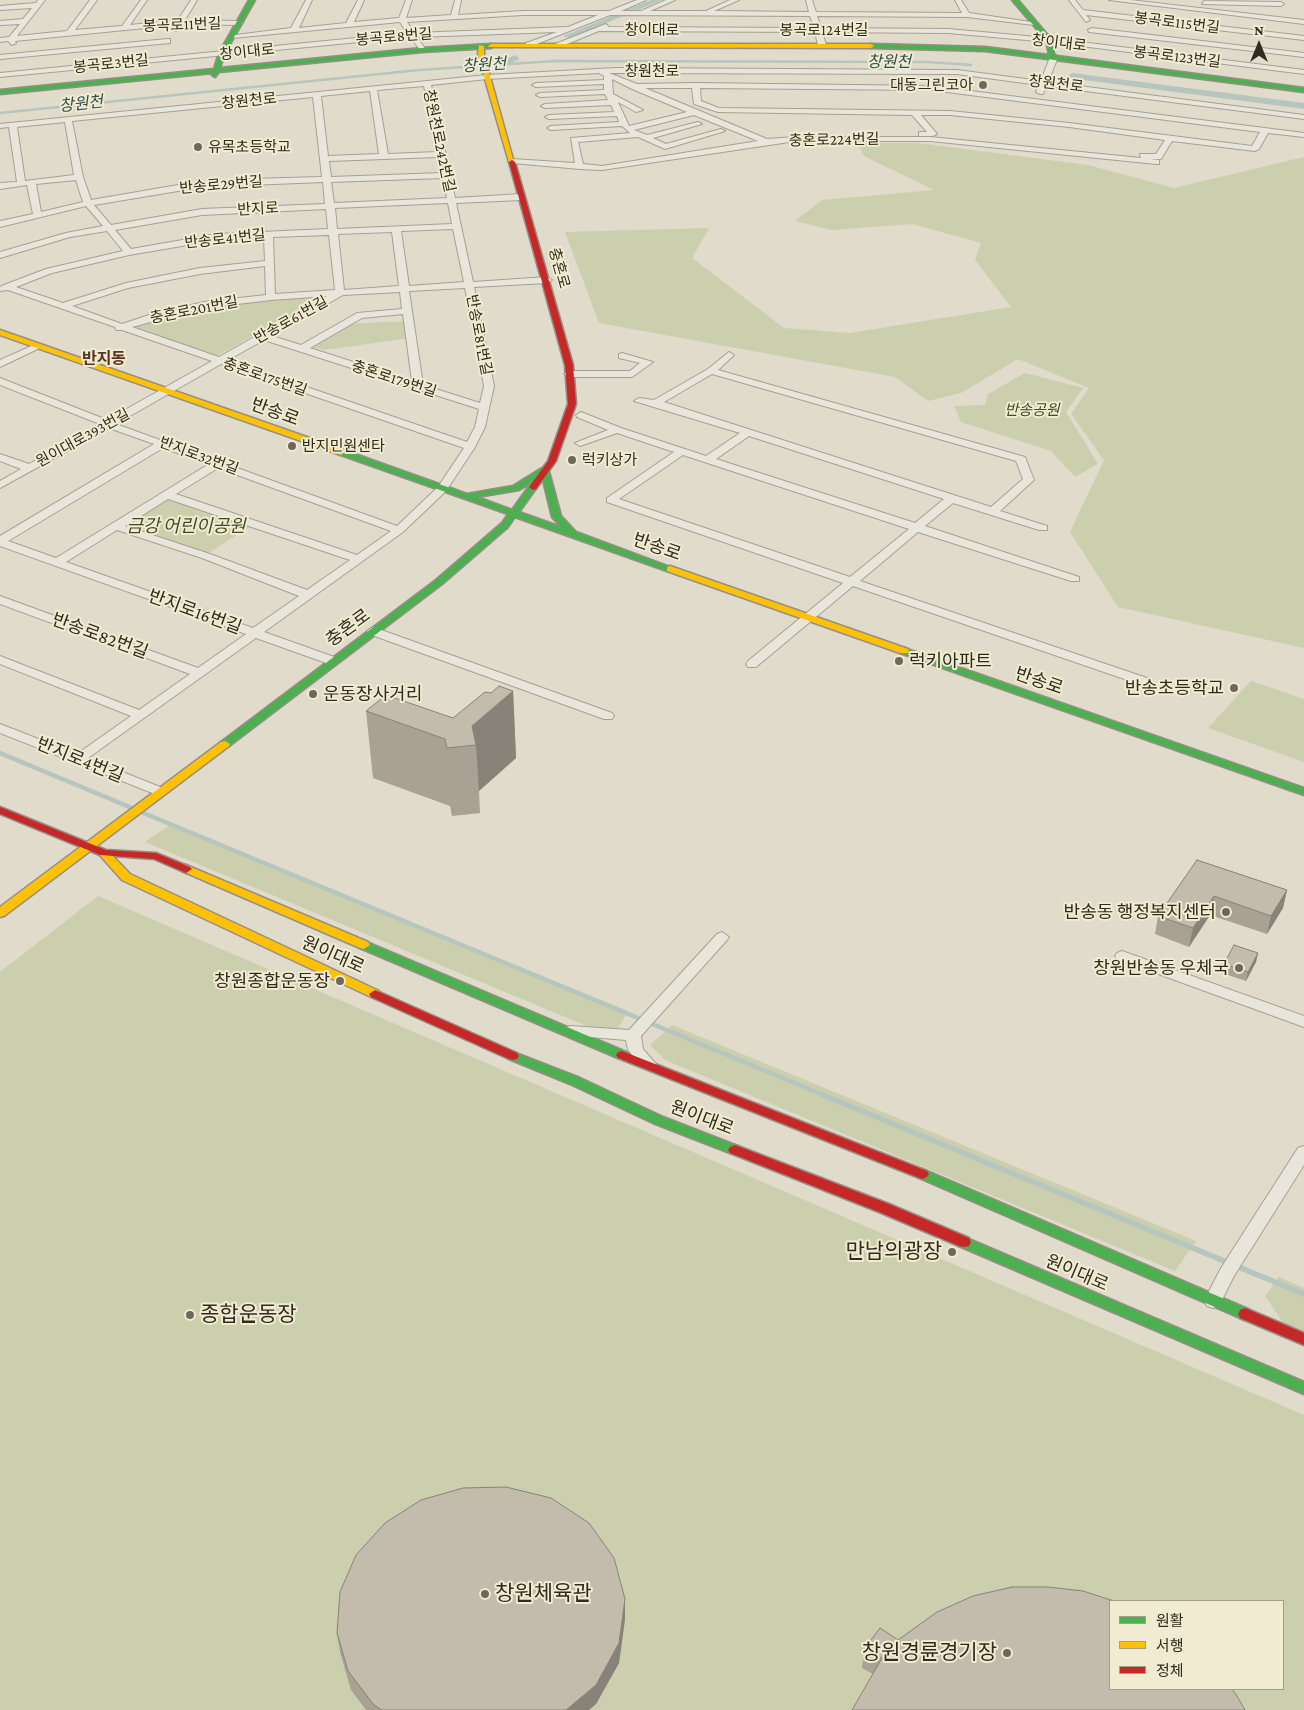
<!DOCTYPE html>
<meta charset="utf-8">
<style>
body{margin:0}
#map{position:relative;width:1304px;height:1710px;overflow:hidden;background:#e0dbca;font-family:"Crimson Pro","Noto Sans KR",serif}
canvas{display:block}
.legend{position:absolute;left:1109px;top:1600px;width:175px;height:90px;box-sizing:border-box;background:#f0ebd1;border:1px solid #a49e89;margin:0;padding:6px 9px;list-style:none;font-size:15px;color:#312a1e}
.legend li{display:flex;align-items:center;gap:10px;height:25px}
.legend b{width:25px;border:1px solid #a49e89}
.north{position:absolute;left:1234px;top:20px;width:50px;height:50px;-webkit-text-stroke:4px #f0ebd1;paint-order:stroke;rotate:0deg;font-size:14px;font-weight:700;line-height:20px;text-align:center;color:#312a1e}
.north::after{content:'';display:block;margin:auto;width:18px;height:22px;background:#312a1e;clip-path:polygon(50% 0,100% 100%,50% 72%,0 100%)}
</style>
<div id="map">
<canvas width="1304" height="1710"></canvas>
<ul class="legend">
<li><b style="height:6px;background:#4caf50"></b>원활</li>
<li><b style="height:6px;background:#ffc107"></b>서행</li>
<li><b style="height:6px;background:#c62828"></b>정체</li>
</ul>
<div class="north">N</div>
</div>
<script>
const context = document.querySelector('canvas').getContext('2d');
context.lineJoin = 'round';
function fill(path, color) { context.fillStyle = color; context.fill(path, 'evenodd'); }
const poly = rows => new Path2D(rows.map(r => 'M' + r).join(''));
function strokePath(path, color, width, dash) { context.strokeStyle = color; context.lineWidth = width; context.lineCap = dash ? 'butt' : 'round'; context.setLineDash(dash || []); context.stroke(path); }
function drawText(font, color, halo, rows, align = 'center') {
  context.font = font + ' "Crimson Pro","Noto Sans KR",serif'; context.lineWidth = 4; context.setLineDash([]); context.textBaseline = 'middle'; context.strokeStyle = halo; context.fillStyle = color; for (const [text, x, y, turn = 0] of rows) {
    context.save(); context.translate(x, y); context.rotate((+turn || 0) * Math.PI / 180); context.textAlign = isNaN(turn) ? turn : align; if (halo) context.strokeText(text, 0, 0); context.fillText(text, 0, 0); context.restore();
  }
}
const green = poly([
 [857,143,918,143,1088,165,1174,188,1304,157,1304,648,1118,607,1070,532,1104,460,1071,414,1089,388,1018,359,961,393,928,401,895,377,599,323,565,232,709,228,692,258,784,328,850,333,1011,307,975,260,981,243,912,224,832,230,795,221,822,200,934,190,864,156],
 [326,295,215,357,131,328,156,319,202,307],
 [407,321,410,338,325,350,310,347,348,324],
 [1025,373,1083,388,1066,412,1098,464,1075,477,1051,451,961,422,954,406,985,405,988,394],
 [167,497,252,525,207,554,121,526],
 [1251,681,1304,699,1304,762,1208,728],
 [171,824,628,1011,618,1028,601,1032,145,842],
 [98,896,1304,1415,1304,1710,0,1710,0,972],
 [1110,1601,1283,1601,1283,1689,1110,1689],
 [672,1025,1196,1241,1175,1271,665,1060,650,1045],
 [1279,1277,1304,1288,1304,1333,1284,1324,1265,1296]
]);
const streamFar2 = poly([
 [0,113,419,70,554,61,928,62,971,65]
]);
const streamFar1 = poly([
 [0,753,132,808],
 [141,812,826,1096]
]);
const stream = poly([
 [823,1095,1229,1263],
 [1236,1266,1304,1294]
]);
const canal = poly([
 [651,0,662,0,570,38,563,36,651,0],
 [515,55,519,58,518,60,501,67,497,64,515,55],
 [1072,73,1304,103,1304,109,1069,78,1068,76,1072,73]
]);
const street = poly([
 [38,0,45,0,17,36,67,31,90,0,97,0,75,30,122,26,141,0,147,0,130,25,178,20,191,0,197,0,185,20,239,21,243,23,239,25,183,24,176,31,172,29,175,25,15,41,16,43,12,45,8,41,0,42,0,38,9,37,20,24,0,25,0,21,23,19,32,8,0,10,0,6,36,3,38,0],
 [306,0,312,0,299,28,346,23,358,0,364,0,354,22,399,18,406,0,412,0,406,18,451,15,455,0,461,0,458,15,523,11,609,11,637,0,646,0,621,11,641,11,666,0,675,0,650,11,706,11,730,0,739,0,714,11,809,12,806,0,812,0,816,12,962,13,955,0,961,0,969,13,1038,23,1034,25,967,17,817,16,821,28,948,29,1049,38,1304,70,1304,74,1049,42,948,33,822,32,826,45,822,47,818,45,815,32,599,31,562,46,555,44,606,24,609,27,814,28,810,16,610,15,529,47,526,47,526,43,557,32,417,37,426,50,422,52,410,37,0,77,0,73,407,33,400,22,232,38,228,36,291,28,306,0],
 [523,15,598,15,568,27,414,33,407,22,523,15],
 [1069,0,1075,0,1083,10,1304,36,1304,40,1086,15,1090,20,1086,22,1069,0],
 [1109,0,1130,0,1304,20,1304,24,1109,0],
 [1204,1,1281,2,1284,4,1281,6,1202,4,1204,1],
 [1092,28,1304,53,1304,57,1089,32,1088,30,1092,28],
 [167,39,170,39,170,43,0,59,0,55,167,39],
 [1054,55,1058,57,1048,82,1304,115,1304,119,1046,86,1043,94,1040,94,1036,92,1039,85,957,74,609,73,637,84,696,83,931,86,1304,133,1304,137,1268,133,1259,149,1255,151,1172,141,1161,159,1150,159,1159,160,1159,164,1156,164,930,141,796,141,602,170,580,169,512,163,508,161,512,159,575,163,571,138,630,133,622,126,551,130,547,128,551,126,619,122,617,116,549,119,545,117,549,115,614,112,611,105,545,108,541,106,545,104,608,100,605,94,540,97,536,95,540,93,604,90,604,84,536,87,532,85,536,83,604,80,604,76,599,73,487,79,431,85,455,198,521,194,525,197,521,200,456,203,473,282,547,277,552,280,547,283,474,287,494,386,485,427,475,447,446,491,403,532,264,632,337,658,339,661,333,665,329,664,256,638,88,758,165,789,167,792,160,796,0,733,0,724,77,754,131,716,0,664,0,656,139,710,190,674,0,604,0,596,198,668,246,634,0,546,0,536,154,444,109,428,0,488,0,481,21,469,0,461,0,454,29,464,100,424,0,385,0,378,107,420,212,361,122,330,116,330,115,327,8,290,0,291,0,287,4,285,46,269,123,251,107,231,70,237,0,258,0,252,66,233,103,226,86,206,0,227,0,221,33,214,27,185,0,189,0,183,17,182,9,127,0,128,0,124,487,75,616,68,957,70,1041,81,1050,57,1054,55],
 [612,79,632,89,687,112,629,126,618,102,636,112,643,110,613,94,612,79],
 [424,86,437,152,388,154,377,90,424,86],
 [645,88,692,88,694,104,718,112,912,115,927,132,919,132,919,136,933,136,937,134,921,115,950,115,1069,127,1165,140,1156,154,1140,154,1141,158,930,137,796,137,767,139,645,88],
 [700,88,931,90,1260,132,1252,146,1069,123,950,111,719,108,701,101,700,88],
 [370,91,379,154,328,156,321,96,370,91],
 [313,97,322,177,249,179,178,185,91,200,83,177,72,121,313,97],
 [694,115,758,141,602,166,583,164,578,142,638,137,665,149,725,131,721,129,666,144,653,138,702,124,698,122,647,135,634,130,694,115],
 [65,122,74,175,25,181,17,127,65,122],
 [438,157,442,173,331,177,329,161,438,157],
 [443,178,447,198,334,203,331,182,443,178],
 [76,180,83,202,41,212,36,184,76,180],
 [323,182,325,204,202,209,111,225,94,205,178,191,249,185,323,182],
 [448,203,452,224,337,229,335,208,448,203],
 [326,209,328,229,217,234,131,249,115,230,202,215,326,209],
 [453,229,464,282,409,286,401,231,453,229],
 [392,232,399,286,344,290,338,234,392,232],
 [329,235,335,290,275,294,273,237,329,235],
 [264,237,265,261,200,268,126,283,63,303,16,287,52,273,129,255,217,240,264,237],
 [265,266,266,295,204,302,149,315,122,324,72,306,128,288,200,274,265,266],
 [465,288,484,386,480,403,423,385,409,291,465,288],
 [400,292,402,309,357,313,301,345,272,336,343,295,400,292],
 [327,296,219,357,132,327,204,308,271,300,327,296],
 [403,314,412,381,310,348,362,318,403,314],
 [264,340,479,409,475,427,467,442,228,360,264,340],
 [221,364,464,448,438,487,397,526,116,424,221,364],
 [163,448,209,464,56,558,8,541,163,448],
 [218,468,391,531,357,555,176,494,218,468],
 [168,499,350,560,307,590,210,554,125,526,168,499],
 [117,530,202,558,299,596,253,628,66,562,117,530],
 [36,344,44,346,0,367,0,360,36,344],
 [729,352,734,355,718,370,1025,457,1034,480,1000,511,1047,526,1047,530,1039,530,953,503,925,526,1079,577,1079,581,1071,581,918,532,860,581,1150,679,1152,682,1150,685,1142,685,853,586,756,667,748,667,746,664,748,661,843,583,607,502,607,498,674,452,617,433,580,446,575,443,608,430,577,417,576,415,581,412,621,428,706,456,740,433,634,401,639,398,654,400,708,369,729,352],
 [712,374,1016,461,1023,479,991,507,664,402,712,374],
 [749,436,944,499,915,523,716,459,749,436],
 [683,455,909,529,850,577,619,499,683,455],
 [622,353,653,362,632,377,569,377,564,374,569,371,630,371,640,363,619,358,619,354,622,353],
 [373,627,612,713,614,716,612,719,604,719,369,634,367,631,373,627],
 [722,932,729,937,727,940,641,1036,643,1049,656,1064,653,1068,643,1068,628,1050,626,1040,566,1035,563,1031,566,1027,571,1026,629,1030,717,934,722,932],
 [1122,951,1304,1016,1304,1027,1117,959,1115,956,1117,953,1122,951],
 [1304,1146,1304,1165,1234,1276,1219,1306,1213,1308,1207,1306,1204,1301,1221,1268,1298,1148,1304,1146]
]);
const fast = poly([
 [249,0,255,0,225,53,220,68,422,48,491,44,494,46,491,48,422,52,219,72,215,77,212,75,213,73,0,94,0,90,214,69,219,53,249,0],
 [1012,0,1018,0,1051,39,1054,54,1057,56,1304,88,1304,92,985,51,871,48,868,46,871,44,985,47,1049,55,1046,40,1012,0],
 [341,449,467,494,513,486,542,468,548,468,561,516,576,532,675,569,673,571,667,571,515,517,508,527,442,584,229,746,221,746,220,744,221,742,436,580,502,523,508,514,338,454,338,450,341,449],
 [542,476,552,517,561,527,519,512,537,487,536,485,530,485,512,510,477,497,519,490,542,476],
 [904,648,1304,788,1304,795,900,653,899,651,900,649,904,648],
 [364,941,626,1052,628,1055,626,1058,618,1058,360,948,358,945,364,941],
 [513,1052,580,1078,663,1117,740,1147,742,1150,740,1153,730,1153,653,1123,570,1084,509,1059,507,1056,509,1053,513,1052],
 [922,1169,1250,1310,1252,1314,1250,1318,1245,1320,1240,1318,917,1177,915,1174,917,1171,922,1169],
 [964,1237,1304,1382,1304,1394,959,1246,957,1242,959,1238,964,1237]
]);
const slow = poly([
 [491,44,871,44,874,46,871,48,489,47,488,46,491,44],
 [479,45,484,46,484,55,514,163,509,162,478,55,479,45],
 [0,330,344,450,345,452,341,455,338,454,0,335,0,330],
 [670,566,908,649,909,651,908,653,900,653,667,571,667,567,670,566],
 [225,741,230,744,229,746,4,916,0,917,0,907,221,742,225,741],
 [104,850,108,851,130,874,379,991,381,994,379,997,371,997,122,880,98,853,104,850],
 [186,865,368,942,370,945,364,949,360,948,182,871,180,869,182,867,186,865]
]);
const jam = poly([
 [512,160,515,162,573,365,576,404,556,461,536,489,533,490,529,487,548,461,568,404,565,365,509,162,512,160],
 [0,807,106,850,156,853,190,867,192,869,186,873,154,859,100,855,0,814,0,807],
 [375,990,517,1053,519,1056,517,1059,513,1060,509,1059,371,997,369,994,375,990],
 [622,1051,927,1171,929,1174,927,1177,922,1179,917,1177,618,1058,616,1055,618,1052,622,1051],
 [735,1145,889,1204,969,1238,971,1242,969,1246,964,1247,959,1246,879,1212,730,1153,728,1150,730,1147,735,1145],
 [1245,1308,1304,1333,1304,1345,1240,1318,1238,1314,1240,1310,1245,1308]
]);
const wall = poly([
 [513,691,516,758,479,791,480,813,452,816,450,806,373,778,366,711,453,718,491,693],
 [1197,860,1287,890,1283,908,1267,934,1210,915,1189,947,1155,934,1158,916],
 [1258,953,1256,962,1246,981,1222,973,1224,964],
 [625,1599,625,1619,619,1663,596,1704,589,1710,366,1710,351,1690,340,1652,337,1633],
 [898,1640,873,1674,862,1668,865,1648]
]);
const shadedWall = poly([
 [513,691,516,758,479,791,476,745,472,726],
 [1287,890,1283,908,1267,934,1271,916],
 [1214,896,1210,915,1189,947,1193,928],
 [1258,953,1256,962,1246,981,1248,972],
 [625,1599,625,1619,619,1663,596,1704,589,1710,566,1710]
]);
const building = poly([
 [499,686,513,691,472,726,476,745,447,748,445,739,366,711,386,695,453,718,485,692,491,693,499,686],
 [1197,860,1287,890,1271,916,1214,896,1193,928,1158,916,1197,860],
 [1234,945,1258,953,1248,972,1224,964,1234,945],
 [506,1487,551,1498,589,1523,614,1558,625,1599,619,1643,596,1685,566,1710,382,1710,374,1705,348,1671,337,1633,340,1592,356,1555,385,1523,421,1500,463,1488,506,1487],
 [1012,1587,1048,1587,1083,1591,1114,1601,1110,1601,1110,1689,1232,1689,1237,1696,1245,1710,852,1710,882,1658,865,1648,880,1628,898,1640,937,1612,973,1596,1012,1587]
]);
const markers = [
 [983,85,5,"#6e685a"],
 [198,147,5,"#6e685a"],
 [292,446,5,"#6e685a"],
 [572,460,5,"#6e685a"],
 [899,661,5,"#6e685a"],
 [1234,688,5,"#6e685a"],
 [313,694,5,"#6e685a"],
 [1226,912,5,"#6e685a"],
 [1239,968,5,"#6e685a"],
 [340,981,5,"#6e685a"],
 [952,1252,5,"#6e685a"],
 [190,1315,5,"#6e685a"],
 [485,1594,5,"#6e685a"],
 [1007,1653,5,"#6e685a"]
];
const farStreetnames = [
 ["봉곡로115번길",1177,23,7],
 ["봉곡로11번길",182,25,-2],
 ["창이대로",652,30],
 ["봉곡로124번길",824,30],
 ["봉곡로8번길",394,37,-5],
 ["창이대로",1059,43,7],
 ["창이대로",247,52,-6],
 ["봉곡로123번길",1177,57,7],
 ["봉곡로3번길",111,64,-6],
 ["창원천로",652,71],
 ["창원천로",1056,84,7],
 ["창원천로",249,101,-6],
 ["충혼로224번길",834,140,-1],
 ["창원천로242번길",439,141,78],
 ["반송로29번길",221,185,-5],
 ["반지로",258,209,-3],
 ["반송로41번길",225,239,-6],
 ["충혼로",559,268,74],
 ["충혼로201번길",194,310,-11],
 ["반송로61번길",291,320,-29],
 ["반송로81번길",479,335,79],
 ["충혼로175번길",265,377,19],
 ["충혼로179번길",394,379,18],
 ["원이대로393번길",83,438,-29],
 ["반지로32번길",199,456,20]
];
const farPoinames = [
 ["대동그린코아",973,85,"right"],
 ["유목초등학교",208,147],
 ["반지민원센타",302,446],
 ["럭키상가",582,460]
];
const farParknames = [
 ["반송공원",1032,410]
];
const farWaternames = [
 ["창원천",889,62],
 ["창원천",484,65,-4],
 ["창원천",81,104,-6]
];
const farQuarternames = [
 ["반지동",104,359]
];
const streetNames = [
 ["반송로",275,412,20],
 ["반송로",657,547,19],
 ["반지로16번길",195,612,20],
 ["충혼로",348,628,-36],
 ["반송로82번길",100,636,20],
 ["반송로",1039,681,19],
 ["반지로4번길",80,760,22],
 ["원이대로",333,955,24],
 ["원이대로",702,1118,21],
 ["원이대로",1077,1273,23]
];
const parkNames = [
 ["금강 어린이공원",186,526]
];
const poiNames = [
 ["럭키아파트",909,661,"left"],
 ["반송초등학교",1224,688],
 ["운동장사거리",323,694,"left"],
 ["반송동 행정복지센터",1216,912],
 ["창원반송동 우체국",1229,968],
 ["창원종합운동장",330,981]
];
const nearPoinames = [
 ["만남의광장",942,1252],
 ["종합운동장",200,1315,"left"],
 ["창원체육관",495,1594,"left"],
 ["창원경륜경기장",997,1653]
];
fill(green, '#cbcfae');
strokePath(streamFar2, '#b6c5bd', 2.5);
strokePath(streamFar1, '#b6c5bd', 4.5);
strokePath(stream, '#b6c5bd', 5.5);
fill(canal, '#b6c5bd');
strokePath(street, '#a5a094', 2);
strokePath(fast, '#948f84', 3);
strokePath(slow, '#948f84', 3);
strokePath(jam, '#948f84', 3);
fill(street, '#e8e6db');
fill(fast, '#4caf50');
fill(slow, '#ffc107');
fill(jam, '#c62828');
fill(wall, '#a8a194');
fill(shadedWall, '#888378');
fill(building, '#c3bbac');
strokePath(building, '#888378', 1);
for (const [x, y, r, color] of markers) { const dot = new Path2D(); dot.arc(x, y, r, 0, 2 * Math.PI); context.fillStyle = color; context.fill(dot); strokePath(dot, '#f0ebd1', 2); }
drawText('15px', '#312a1e', '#f0ebd1', farStreetnames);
drawText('15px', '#312a1e', '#f0ebd1', farPoinames, 'left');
drawText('italic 15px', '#3e4b27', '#f0ebd1', farParknames);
drawText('italic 16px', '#2f4e4f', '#f0ebd1', farWaternames);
drawText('bold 16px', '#593422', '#f0ebd1', farQuarternames);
drawText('18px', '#312a1e', '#f0ebd1', streetNames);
drawText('italic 18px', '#3e4b27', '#f0ebd1', parkNames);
drawText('18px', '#312a1e', '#f0ebd1', poiNames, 'right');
drawText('21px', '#312a1e', '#f0ebd1', nearPoinames, 'right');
</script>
